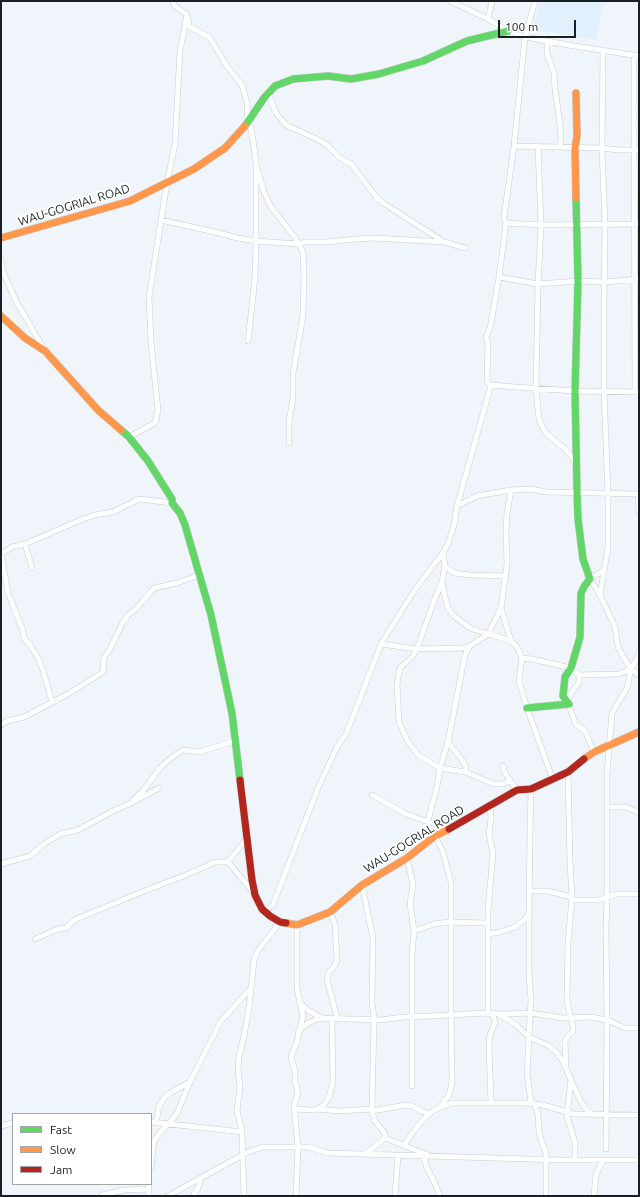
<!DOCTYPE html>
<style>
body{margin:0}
#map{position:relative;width:640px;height:1197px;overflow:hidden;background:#eff5fa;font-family:Ubuntu,sans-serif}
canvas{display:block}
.frame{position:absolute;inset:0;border:2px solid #191f24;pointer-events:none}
.legend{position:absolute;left:12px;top:1113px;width:140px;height:72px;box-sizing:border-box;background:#fff;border:1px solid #a3a5a7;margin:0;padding:5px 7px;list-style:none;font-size:12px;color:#191f24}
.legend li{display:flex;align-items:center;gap:8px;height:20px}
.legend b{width:20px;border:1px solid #a3a5a7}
.scale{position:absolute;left:498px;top:20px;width:78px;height:18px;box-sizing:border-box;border:2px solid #191f24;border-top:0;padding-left:5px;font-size:12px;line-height:14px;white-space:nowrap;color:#191f24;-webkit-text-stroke:3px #fff;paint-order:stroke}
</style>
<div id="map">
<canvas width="640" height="1197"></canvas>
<div class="frame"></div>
<ul class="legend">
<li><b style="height:5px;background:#63d668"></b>Fast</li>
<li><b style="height:5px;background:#ff974d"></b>Slow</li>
<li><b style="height:5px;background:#b3261e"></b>Jam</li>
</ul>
<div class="scale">100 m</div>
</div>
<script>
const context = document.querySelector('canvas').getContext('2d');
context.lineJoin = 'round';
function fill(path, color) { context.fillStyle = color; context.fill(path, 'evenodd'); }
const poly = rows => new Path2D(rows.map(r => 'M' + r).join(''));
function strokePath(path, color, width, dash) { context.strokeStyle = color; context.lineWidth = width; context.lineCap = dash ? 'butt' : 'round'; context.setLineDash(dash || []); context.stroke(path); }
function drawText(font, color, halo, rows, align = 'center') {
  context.font = font + ' Ubuntu,sans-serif'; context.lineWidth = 4; context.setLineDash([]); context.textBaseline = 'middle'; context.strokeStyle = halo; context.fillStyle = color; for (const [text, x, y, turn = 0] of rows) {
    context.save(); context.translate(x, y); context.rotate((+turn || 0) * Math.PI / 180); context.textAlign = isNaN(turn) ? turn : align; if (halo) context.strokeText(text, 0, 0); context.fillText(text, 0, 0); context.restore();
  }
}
const built = poly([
 [540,1,604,1,596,40,533,29]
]);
const street = poly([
 [450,1,488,19,508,31,525,37,574,46,639,56],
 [535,1,525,37,514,146,504,217,506,223,499,277,490,328,486,337,488,343,487,382,491,385,515,387,575,391,639,392],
 [188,18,189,26,210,38,226,65,242,85,247,103,248,123,251,128,253,140,256,162,256,241,255,278,248,341],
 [488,19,492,1],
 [547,41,547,54,554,72,555,89,560,124,561,139,560,147],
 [603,50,602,148,605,225,604,308,604,391,608,494,608,547,600,595,615,627,618,647,624,658,631,669,639,675],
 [634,55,635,391],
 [268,93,276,113,286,125,321,141,327,145,339,157,352,165,377,198,383,203,444,242,465,248],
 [514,146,602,148,619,150,639,150],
 [538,147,541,225,538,284,536,388,539,419,545,432,567,451,576,463],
 [257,168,264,192,271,207,294,236,303,252,304,279,303,315,293,374,293,398,289,422,289,443],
 [161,220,219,233,237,238,256,241,298,244,305,242,327,242,356,239,374,238,444,242],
 [506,223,541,225,639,224],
 [1,260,3,272,17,303,44,349],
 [499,277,538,284,578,281,605,282,639,279],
 [129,437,155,423,158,410,151,342,149,297,167,183,175,144,180,51,187,15,174,5,173,1],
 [638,494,639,511],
 [457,506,477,496,511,490,530,489,547,492,639,494],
 [25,544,32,568],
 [443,553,445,566,442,582,434,601,417,649,412,657,400,668,397,684,399,722,407,740,419,756,440,768,465,772],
 [1,554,12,547,25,544,83,519,95,515,113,512,139,499,172,503],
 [1,554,8,593,23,631,24,638,30,645,39,660,43,670,52,702],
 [445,566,454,573,470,575,506,576],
 [442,582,445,597,448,608,453,615,470,628,488,634,501,608,507,564,506,530,507,514,511,490],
 [600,595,590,579,604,570],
 [501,608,511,641],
 [381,644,417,649,464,648,470,646,465,655,448,742,440,768,437,787,428,821],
 [470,646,488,634,511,641,517,647,522,658,532,659,571,668,579,675,619,674,631,669],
 [522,658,519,681,527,708,553,780],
 [579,675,579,682,568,698,570,708,576,725,583,729,586,733,594,752],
 [1,725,7,721,24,717,68,694,103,672,104,657,109,651,122,624,128,615,136,609,154,588,177,583,199,575],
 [448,742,462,760,466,767,465,772,494,784,503,784,510,781],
 [503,766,505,773,517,790],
 [372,795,406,814,448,829],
 [133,800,142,792,160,768,171,758,183,750,199,752,235,741],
 [607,807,626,807,633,810,639,812],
 [435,836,443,852,449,875,451,882,451,1015,452,1083,449,1095,440,1107],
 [407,858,413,884,410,904,414,931,412,954,412,1086],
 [228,862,247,838],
 [1,864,30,856,44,844,60,834,78,830,113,811,129,804,159,788],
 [362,885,373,938,372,1003,374,1017,372,1111,375,1121,384,1132,385,1135,384,1139,365,1154],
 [529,891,547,891,572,897],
 [572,900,598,900,617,894,639,894],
 [264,911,273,905,274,902,318,788,338,745,346,734,382,642,416,588,443,553,448,544,454,525,457,506,491,385],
 [330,912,335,924,337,960,334,967,329,972,327,979,337,1018],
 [414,931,434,924,448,922,488,923],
 [488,934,500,932,515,927,524,920,529,914],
 [35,939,58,929,66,928,74,920,142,892,186,875,215,862,228,862,253,892],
 [300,1003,309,1011,322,1018],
 [488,1014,488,910,493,853,489,834,491,819,490,805],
 [500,1015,515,1024,529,1037,549,1046,556,1052,562,1060,580,1100,586,1109,592,1114],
 [298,1034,299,1030,307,1024,317,1019,322,1018,380,1020,404,1017,431,1016,484,1013,505,1014,531,1013,563,1018,591,1017,607,1020,625,1028,639,1028],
 [566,1068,565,1042,567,1037,573,1031,573,1026,569,1011,567,1000,568,943,572,897,570,862,568,772],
 [571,1079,567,1116,575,1143,575,1160],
 [491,1103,489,1045,490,1035,495,1023,493,1014],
 [531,1103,527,1073,531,1000,529,974,529,914,530,834,531,789],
 [534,1103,538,1114,539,1131,541,1140,546,1153,546,1196],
 [295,1109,312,1110,318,1109,324,1105,329,1097,333,1082,332,1018],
 [318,1109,339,1111,372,1109],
 [372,1111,406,1105,412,1106,421,1111,430,1114],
 [151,1122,242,1132],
 [156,1123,159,1106,165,1097,170,1093,190,1082],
 [1,1126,13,1123],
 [385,1138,428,1155],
 [404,1145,419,1124,431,1112,440,1107,453,1103,525,1103,543,1105,574,1114,639,1115],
 [606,1149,607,1022,606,928,607,898,607,773,612,713,627,688,631,669,638,657,639,651],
 [424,1157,427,1168,433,1179,440,1196],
 [151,1167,153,1147,154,1141,158,1135,172,1120,177,1113,190,1082,221,1021,251,988],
 [102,1195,125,1190,149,1189],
 [148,1196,149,1184],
 [168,1196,248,1152,263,1147,309,1147,328,1153,561,1160,639,1160],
 [193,1196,198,1188,202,1177],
 [244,1196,242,1132,237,1110,240,1087,238,1069,239,1057,244,1036,249,1008,254,960,257,952,280,922],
 [296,1196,298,1147,294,1104,298,1094,295,1081,295,1072,291,1057,297,1042,303,1016,297,989,297,925],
 [395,1196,398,1155],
 [594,1196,596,1174,603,1161]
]);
const fast = poly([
 [245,126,264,98,275,86,293,79,328,76,351,79,379,74,423,61,467,41,508,31],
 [121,430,129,437,148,461,172,499,172,503,180,513,185,525,211,615,232,713,240,780],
 [527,708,569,704,563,696,565,677,571,668,580,637,581,593,585,585,590,579,583,559,578,519,577,492,575,391,578,281,576,198]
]);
const slow = poly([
 [576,93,577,136,575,148,576,198],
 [1,238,130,201,194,169,225,148,245,126],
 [1,316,25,338,45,351,98,410,121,430],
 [584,759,594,752,639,732],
 [286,923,297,925,330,912,362,885,407,858,435,836,449,829]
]);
const jam = poly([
 [240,780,252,880,255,895,262,909,270,916,280,922,286,923],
 [449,829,517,790,531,789,568,772,584,759]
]);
const streetNames = [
 ["WAU-GOGRIAL ROAD",74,205,-17],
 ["WAU-GOGRIAL ROAD",414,839,-32]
];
fill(built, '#e0f0fc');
strokePath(street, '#c8cdd2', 6);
strokePath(fast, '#c8cdd2', 8);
strokePath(slow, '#c8cdd2', 8);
strokePath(jam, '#c8cdd2', 8);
strokePath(street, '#fdfefe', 5);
strokePath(fast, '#63d668', 7);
strokePath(slow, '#ff974d', 7);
strokePath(jam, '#b3261e', 7);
drawText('12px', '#191f24', '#fff', streetNames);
</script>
